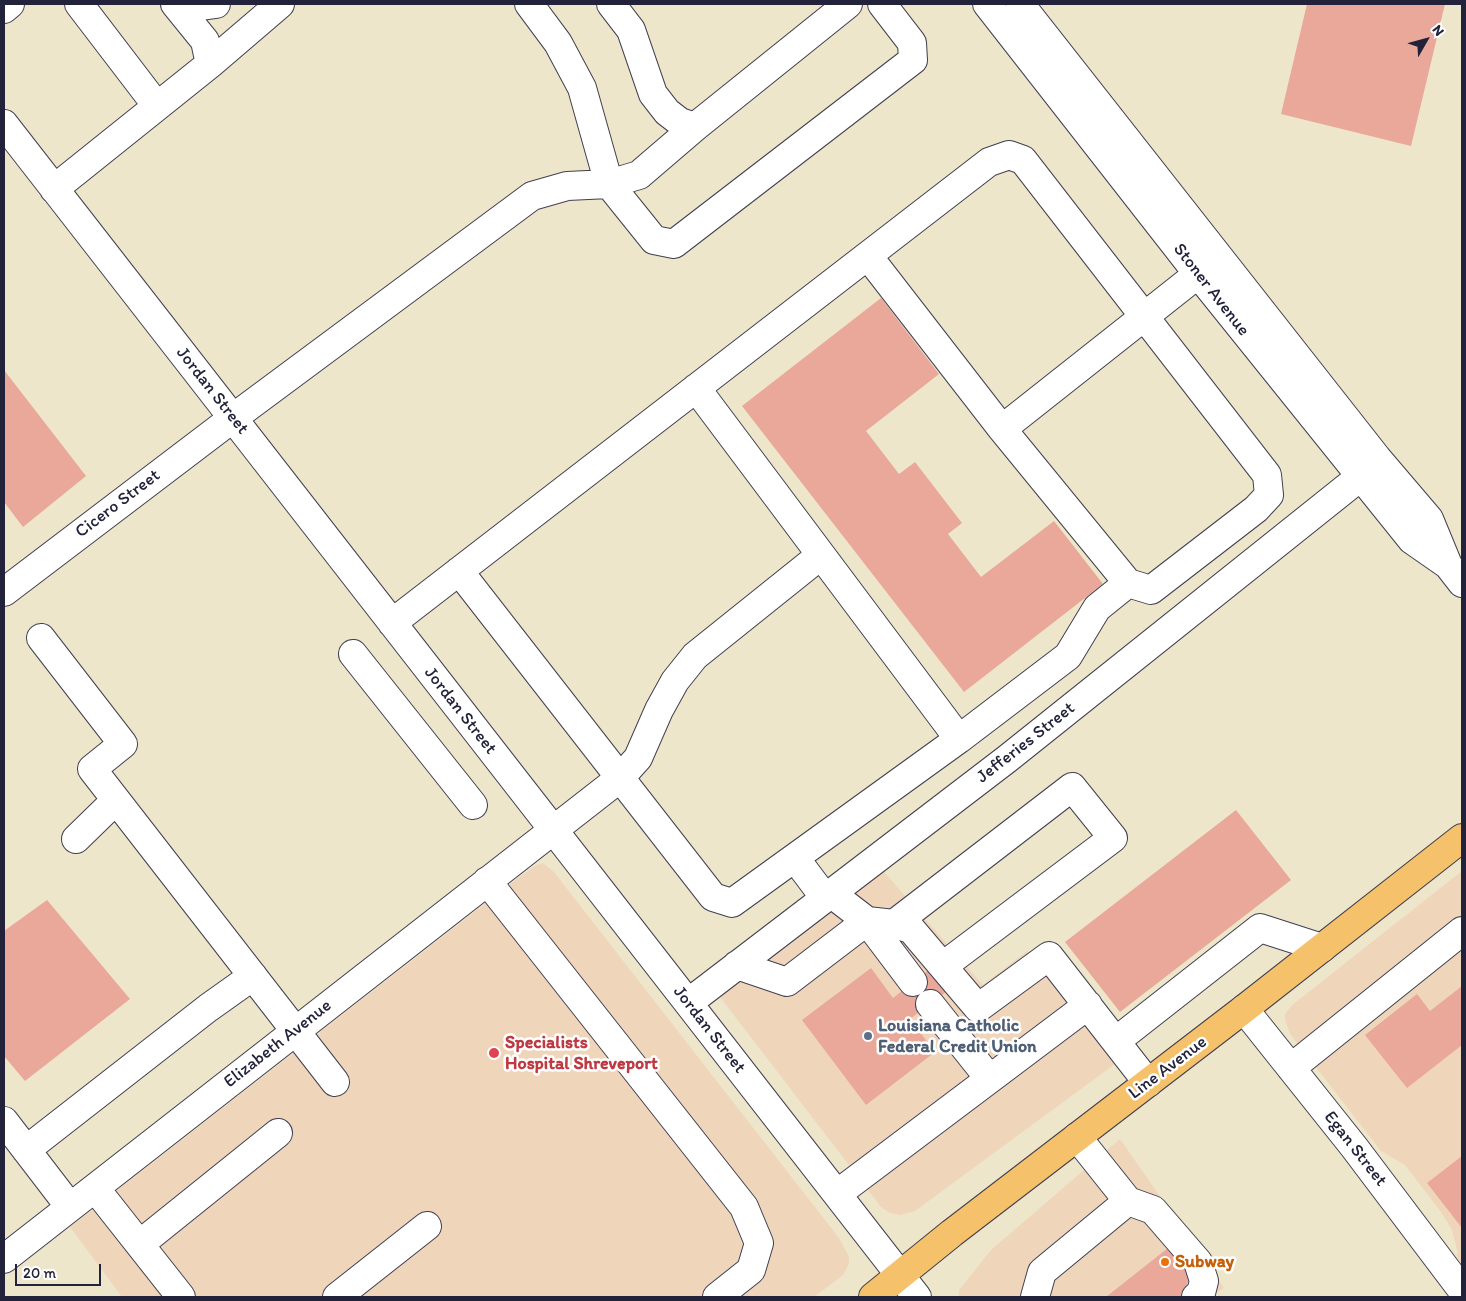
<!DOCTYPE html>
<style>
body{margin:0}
#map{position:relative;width:1466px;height:1301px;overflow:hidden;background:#eee6ca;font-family:Itim,sans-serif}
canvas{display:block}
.frame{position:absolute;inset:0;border:5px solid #22223b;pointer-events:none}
.north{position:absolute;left:1401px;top:15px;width:50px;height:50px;-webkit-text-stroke:4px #fff;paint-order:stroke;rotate:52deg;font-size:14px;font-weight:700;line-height:20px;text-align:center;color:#22223b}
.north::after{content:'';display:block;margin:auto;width:18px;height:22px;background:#22223b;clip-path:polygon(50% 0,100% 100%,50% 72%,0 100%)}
.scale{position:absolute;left:15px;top:1264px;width:86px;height:22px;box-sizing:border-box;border:2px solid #22223b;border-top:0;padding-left:6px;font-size:15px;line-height:18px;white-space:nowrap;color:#22223b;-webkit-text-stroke:4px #fff;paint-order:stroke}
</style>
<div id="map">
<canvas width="1466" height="1301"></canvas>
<div class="frame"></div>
<div class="north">N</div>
<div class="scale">20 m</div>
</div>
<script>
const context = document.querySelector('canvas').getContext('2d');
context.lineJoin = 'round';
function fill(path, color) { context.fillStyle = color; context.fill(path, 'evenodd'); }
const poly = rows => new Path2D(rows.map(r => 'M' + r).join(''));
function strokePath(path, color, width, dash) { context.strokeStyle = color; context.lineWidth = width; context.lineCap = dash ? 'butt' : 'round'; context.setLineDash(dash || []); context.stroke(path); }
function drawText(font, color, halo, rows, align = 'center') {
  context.font = font + ' Itim,sans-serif'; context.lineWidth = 5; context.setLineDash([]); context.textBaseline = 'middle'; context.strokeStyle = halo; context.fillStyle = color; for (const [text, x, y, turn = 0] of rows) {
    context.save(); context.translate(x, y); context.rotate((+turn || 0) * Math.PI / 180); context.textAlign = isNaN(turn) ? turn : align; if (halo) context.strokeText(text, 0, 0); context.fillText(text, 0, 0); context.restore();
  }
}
const built = poly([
 [543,863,554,872,839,1238,849,1257,849,1264,843,1275,814,1297,122,1297,70,1227,518,878,535,866],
 [878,865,983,985,1027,951,1115,1064,915,1211,900,1215,890,1213,881,1207,720,997,721,993],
 [1462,871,1462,1264,1456,1255,1458,1253,1452,1230,1441,1212,1405,1165,1381,1151,1290,1034,1285,1020,1285,1014,1292,1005],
 [1120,1139,1224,1288,1211,1297,959,1297,959,1290,991,1250]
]);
const building = poly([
 [1307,4,1445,4,1411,146,1281,114],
 [881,298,939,374,866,431,899,474,915,462,962,523,948,534,981,577,1054,521,1103,584,964,692,742,406],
 [4,370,86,476,23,527,4,502],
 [1236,810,1291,880,1120,1012,1065,942],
 [47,900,130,999,25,1081,4,1056,4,931],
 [871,968,893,998,930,969,947,991,910,1019,935,1052,866,1105,802,1020],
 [1462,986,1462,1045,1407,1088,1365,1035,1417,994,1430,1011],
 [1462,1156,1462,1228,1427,1183],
 [1168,1248,1190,1276,1182,1297,1106,1297]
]);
const minor = poly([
 [79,4,157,106],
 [611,4,631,30,653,94,667,112,680,122,695,127,848,4],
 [987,4,1198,274,1412,540,1448,565],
 [1020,4,1377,458,1429,519,1448,565,1462,583],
 [4,9,10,4],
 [179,9,216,4],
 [210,64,280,4],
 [4,124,917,1297],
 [695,127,639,175,609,184,654,240,674,244,913,60,912,43,882,4],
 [54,189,210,64,205,41,175,4],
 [1002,429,1198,274],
 [459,571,713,897,732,903,959,739,696,388],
 [4,592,233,418,532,196,567,186,609,184,582,88,558,43,529,4],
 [392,623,989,162,1009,155,1023,160,1267,475,1269,495,1256,509,1151,590,1128,583,1002,429,868,256],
 [41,638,123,744,92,769,335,1082],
 [353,654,473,805],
 [959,739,1068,656,1097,608,1128,583],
 [76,839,116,800],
 [795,858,825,898],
 [487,881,744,1207,759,1243,751,1270,717,1297],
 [867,921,894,924,911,929,978,1008,1049,956,1148,1083],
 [867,921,913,982],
 [894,924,1072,787,1113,838,943,966],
 [737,965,787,982,867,921,832,894],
 [688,1003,1007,759,1360,477],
 [930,1004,989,1078],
 [1244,1009,1354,1147,1462,1290],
 [1116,1041,1260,928,1322,948],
 [1291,1068,1462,931],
 [4,1121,70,1207],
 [26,1150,208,1008,253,976],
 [95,1188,181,1297],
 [837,1194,1088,1005],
 [1128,1201,1153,1210,1198,1262,1204,1281,1201,1293,1196,1297],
 [140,1244,278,1133],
 [4,1259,620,778,638,758,659,710,675,681,695,656,821,555],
 [337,1297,427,1226],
 [1035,1297,1042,1272,1128,1201,1077,1137]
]);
const major = poly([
 [873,1297,952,1233,1244,1009,1462,838]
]);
const markers = [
 [868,1036,5,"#5c6f8a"],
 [494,1053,6,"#e0444e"],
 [1165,1262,5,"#e8710a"]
];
const streetNames = [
 ["Stoner Avenue",1211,290,52],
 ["Jordan Street",212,391,52],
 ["Cicero Street",118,504,-37],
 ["Jordan Street",460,711,52],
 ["Jefferies Street",1026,743,-38],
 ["Jordan Street",709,1030,52],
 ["Elizabeth Avenue",278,1044,-38],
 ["Line Avenue",1168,1068,-37],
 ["Egan Street",1355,1149,52]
];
const serviceNames = [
 ["Louisiana Catholic",878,1026],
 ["Federal Credit Union",878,1047]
];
const healthNames = [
 ["Specialists",505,1043],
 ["Hospital Shreveport",505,1064]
];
const foodNames = [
 ["Subway",1175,1262]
];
fill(built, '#efd6bb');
fill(building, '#e9a899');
strokePath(minor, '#413f50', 30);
strokePath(major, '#413f50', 30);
strokePath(minor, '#fff', 28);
strokePath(major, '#f5c16b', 28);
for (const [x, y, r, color] of markers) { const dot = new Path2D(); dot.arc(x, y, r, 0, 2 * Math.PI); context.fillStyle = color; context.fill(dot); strokePath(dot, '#fff', 2); }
drawText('18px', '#22223b', '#fff', streetNames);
drawText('bold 18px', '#4e5e75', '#fff', serviceNames, 'left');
drawText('bold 18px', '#be3a42', '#fff', healthNames, 'left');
drawText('bold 18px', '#c56008', '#fff', foodNames, 'left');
</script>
